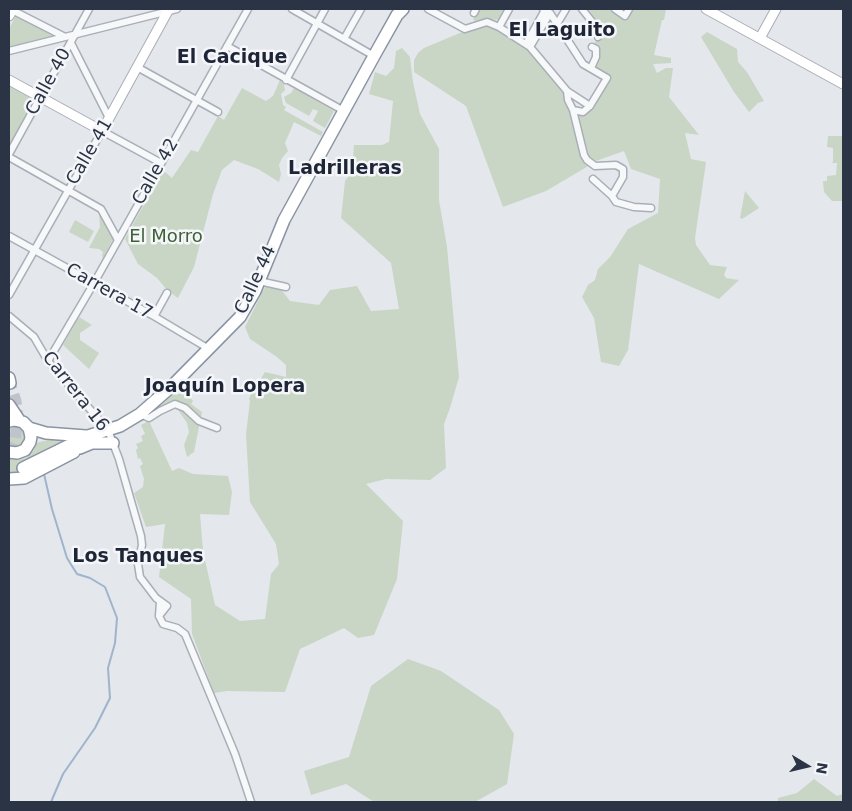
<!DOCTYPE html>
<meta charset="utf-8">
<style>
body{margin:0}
#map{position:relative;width:852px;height:811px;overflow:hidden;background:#e4e7ec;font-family:"DejaVu Sans",sans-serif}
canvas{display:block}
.frame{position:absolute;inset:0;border:10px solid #2b3445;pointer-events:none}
.north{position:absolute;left:782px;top:741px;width:50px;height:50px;-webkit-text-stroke:4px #f4f6f9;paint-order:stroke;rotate:99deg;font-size:14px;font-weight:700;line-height:20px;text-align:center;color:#2b3445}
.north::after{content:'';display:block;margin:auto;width:18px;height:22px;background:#2b3445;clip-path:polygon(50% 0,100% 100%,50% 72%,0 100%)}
</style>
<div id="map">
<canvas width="852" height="811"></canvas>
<div class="frame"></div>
<div class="north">N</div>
</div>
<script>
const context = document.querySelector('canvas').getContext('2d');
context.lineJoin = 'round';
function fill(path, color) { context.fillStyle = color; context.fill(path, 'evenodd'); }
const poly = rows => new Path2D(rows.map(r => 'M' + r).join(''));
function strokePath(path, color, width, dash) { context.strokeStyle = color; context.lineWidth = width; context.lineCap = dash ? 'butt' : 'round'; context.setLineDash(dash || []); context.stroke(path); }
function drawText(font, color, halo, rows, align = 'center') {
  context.font = font + ' "DejaVu Sans",sans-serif'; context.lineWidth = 5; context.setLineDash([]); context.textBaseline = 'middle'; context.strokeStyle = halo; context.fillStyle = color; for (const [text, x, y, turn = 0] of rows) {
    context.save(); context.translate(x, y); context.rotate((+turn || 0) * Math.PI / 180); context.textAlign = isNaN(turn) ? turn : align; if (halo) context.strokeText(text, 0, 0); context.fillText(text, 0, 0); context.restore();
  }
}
const green = poly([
 [479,9,506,9,499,20,488,19,476,22,473,19],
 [588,9,609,9,627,19,633,9,666,9,664,20,662,20,654,55,671,58,671,63,653,64,657,73,666,68,673,68,669,97,699,135,685,133,691,159,706,162,695,238,696,245,710,265,727,267,724,275,726,278,739,280,719,299,639,264,628,350,619,366,601,362,594,318,582,297,588,285,595,280,598,269,610,257,628,229,658,213,660,179,631,169,624,151,593,162,590,160,577,114,583,114,609,78,593,68,598,40,596,49,592,47,598,37,600,38,595,18],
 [16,15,53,36,9,47,9,29],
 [486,26,497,30,528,50,563,93,590,165,546,191,503,207,466,106,414,72,414,60,418,53,424,48,467,30],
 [707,32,737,49,738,62,747,72,764,101,758,103,749,112,734,92,701,37],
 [402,48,410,57,413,82,420,114,439,149,439,200,447,247,459,377,450,408,444,424,446,468,430,480,386,479,366,484,403,521,397,579,374,635,358,638,344,628,300,649,285,692,227,691,214,693,192,634,191,599,159,577,165,524,146,527,134,493,143,487,144,479,140,466,143,464,140,458,138,459,136,450,138,448,136,444,143,441,141,436,145,434,141,425,149,421,172,471,179,468,193,474,228,476,232,492,229,515,200,514,203,551,215,605,240,621,265,619,271,574,279,564,276,544,250,502,246,434,250,401,249,399,251,394,265,372,286,377,286,365,277,357,250,339,245,327,266,285,280,288,290,301,319,305,330,290,357,286,371,311,399,309,391,263,341,218,345,181,352,172,354,145,382,145,389,142,393,101,369,94,375,72,386,76,394,68,396,51],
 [280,80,284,85,285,90,281,94,283,105,286,107,284,110,323,132,321,136,294,122,285,143,288,151,282,158,279,165,281,174,279,182,258,169,234,160,222,170,213,194,194,267,178,298,167,290,157,278,138,264,125,239,163,170,172,178,191,150,198,152,218,116,224,120,242,88,266,101,273,96],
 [9,84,37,98,9,148],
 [294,88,334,111,325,128,313,121,318,111,313,109,309,116,286,103,284,97,291,93],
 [828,136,842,136,843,201,832,201,824,192,823,181,827,181,827,176,836,175,837,163,831,163,833,162,833,148,827,147],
 [745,191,759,208,742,219,740,218],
 [100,213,113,239,103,258,102,256,103,252,99,249,89,248,100,227,99,214],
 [75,220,94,231,88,242,69,232],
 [79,317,92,325,80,333,80,340,99,353,89,369,63,345],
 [182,393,189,396,193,401,191,404,202,412,194,452,187,457,184,445,189,432,187,423,183,417,176,407,157,410,155,407,159,403,161,405,166,401,164,398,170,394],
 [9,424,23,426,27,437,21,447,9,448],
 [48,440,68,440,18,466,22,475,9,476,9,459,17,460,26,458,34,450,36,443],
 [408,659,441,671,499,710,514,734,507,784,475,802,374,802,346,784,311,795,304,771,349,757,371,686],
 [814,779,837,796,843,794,843,802,778,802,778,798,797,793]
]);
const stream = poly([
 [44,474,52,509,67,558,77,574,90,578,105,587,117,618,115,643,108,668,110,698,95,728,63,774,51,802]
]);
const highwayTunnel = poly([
 [9,453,15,439,18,420,16,401,10,383]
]);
const street = poly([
 [10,9,65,37],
 [292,9,374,56],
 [428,9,465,29,487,22,499,27,530,47,567,91,590,106],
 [543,9,550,13,583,64,607,78,590,106,583,112,573,110,568,100,567,91],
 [582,9,594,24,598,37],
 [615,9,625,16,629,9],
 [474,13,476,9],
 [557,24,566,9],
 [499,27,509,9],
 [344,39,361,9],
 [71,43,109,118],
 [526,44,545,10],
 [227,46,344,111],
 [530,47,550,13],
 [9,51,177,9],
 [137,67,218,112],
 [591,68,596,57,596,49,592,47],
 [286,80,325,9],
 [573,110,584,155,587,160,595,166,616,165,623,169,623,177,612,196,616,202,634,207,651,208],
 [9,154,89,9],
 [9,157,101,209,118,240],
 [593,179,612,196],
 [9,236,152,315,209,349],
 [259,281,286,287],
 [9,295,102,131,161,163],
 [152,315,156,313,167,293],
 [9,316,34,337,48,361,108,430,119,459,141,536,142,545,138,564,140,577,156,598,167,606,159,616],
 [48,361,94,283,248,9],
 [140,414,149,418,160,411,175,404,185,408,199,421,217,428],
 [160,602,159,616,163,624,177,628,185,634,235,754,251,802]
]);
const secondary = poly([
 [706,9,843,84],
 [9,16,13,9],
 [760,38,776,9],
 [9,80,102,131,169,9]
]);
const highway = poly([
 [9,378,10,383],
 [9,405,19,420],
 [9,421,14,420,23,422,29,428,31,437,30,442,25,450,17,453,9,452],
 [29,428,46,433,86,436],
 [80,448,92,443,113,443],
 [23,468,88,436,120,426,140,414,172,386,240,317,255,291,284,220,374,56,397,15,403,9],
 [9,479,24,478,74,452]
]);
const streetNames = [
 ["Calle 40",49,82,-61],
 ["Calle 41",90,152,-60],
 ["Calle 42",156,172,-60],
 ["Calle 44",256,280,-65],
 ["Carrera 17",109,292,29],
 ["Carrera 16",75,392,52]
];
const parkNames = [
 ["El Morro",166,237]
];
const neighbourhoodNames = [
 ["El Laguito",562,31],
 ["El Cacique",232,58],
 ["Ladrilleras",345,169],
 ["Joaquín Lopera",225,387],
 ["Los Tanques",138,557]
];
fill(green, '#c9d6c5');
strokePath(stream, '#9fb4cc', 2);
strokePath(highwayTunnel, '#bfc3cb', 11, [11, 5.5]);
strokePath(street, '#a9aeb7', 9);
strokePath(secondary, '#a9aeb7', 11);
strokePath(highway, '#8b94a3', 14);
strokePath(street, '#f7f8fa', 6);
strokePath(secondary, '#fff', 9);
strokePath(highway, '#fff', 11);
drawText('18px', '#2b3445', '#f4f6f9', streetNames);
drawText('18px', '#3f6138', '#f4f6f9', parkNames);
drawText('bold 19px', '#1d2536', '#f4f6f9', neighbourhoodNames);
</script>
